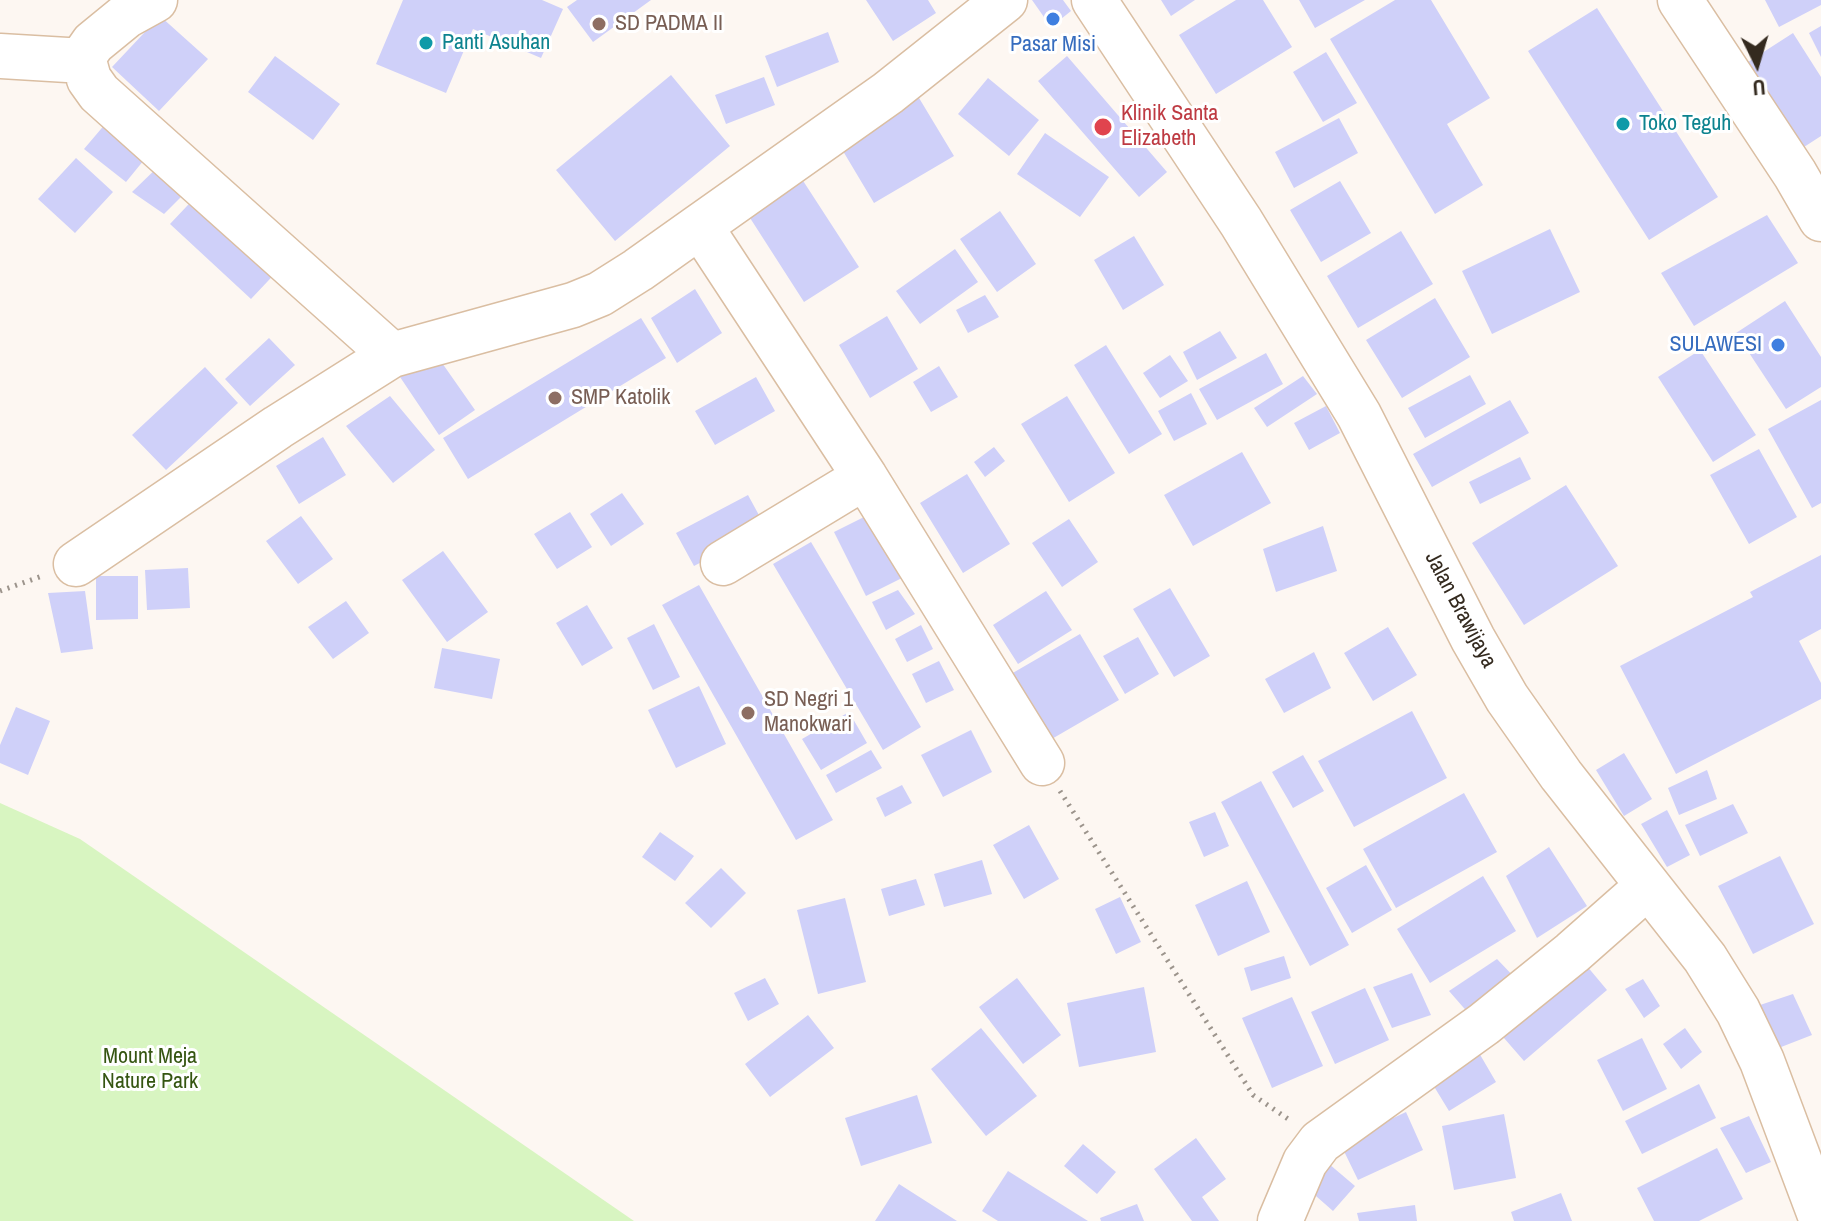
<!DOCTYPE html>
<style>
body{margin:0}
#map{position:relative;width:1821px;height:1221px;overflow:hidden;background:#fdf7f2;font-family:"Archivo Narrow",sans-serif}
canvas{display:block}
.north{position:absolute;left:1717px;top:24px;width:80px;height:80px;-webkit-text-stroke:6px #fff;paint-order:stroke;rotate:175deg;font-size:22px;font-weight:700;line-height:32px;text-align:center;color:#342a1f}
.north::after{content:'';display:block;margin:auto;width:28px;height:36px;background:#342a1f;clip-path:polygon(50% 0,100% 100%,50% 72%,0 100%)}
</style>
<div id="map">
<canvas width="1821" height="1221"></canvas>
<div class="north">U</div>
</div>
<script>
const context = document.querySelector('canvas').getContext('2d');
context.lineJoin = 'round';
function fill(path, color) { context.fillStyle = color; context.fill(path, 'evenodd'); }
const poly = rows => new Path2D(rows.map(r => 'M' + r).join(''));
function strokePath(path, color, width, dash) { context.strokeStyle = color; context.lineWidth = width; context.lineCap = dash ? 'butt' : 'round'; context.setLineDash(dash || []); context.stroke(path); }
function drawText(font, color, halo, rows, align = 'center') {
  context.font = font + ' "Archivo Narrow",sans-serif'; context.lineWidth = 6; context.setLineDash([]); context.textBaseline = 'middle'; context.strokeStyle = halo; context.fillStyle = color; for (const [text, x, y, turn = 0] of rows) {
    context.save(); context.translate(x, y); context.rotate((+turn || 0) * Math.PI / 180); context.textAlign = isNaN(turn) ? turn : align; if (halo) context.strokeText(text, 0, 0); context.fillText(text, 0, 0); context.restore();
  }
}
const green = poly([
 [0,803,80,839,634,1221,0,1221]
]);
const building = poly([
 [403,0,542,0,563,9,541,58,473,29,446,93,376,64],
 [577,0,651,0,593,42,567,7],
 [866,0,928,0,936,13,893,41],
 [1032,0,1063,0,1071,11,1051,27],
 [1161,0,1195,0,1171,16],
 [1236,0,1263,0,1292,47,1216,94,1179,35],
 [1299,0,1365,0,1315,28],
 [1395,0,1431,0,1490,98,1447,124,1483,185,1435,214,1330,39],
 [1765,0,1821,0,1821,5,1779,27],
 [1597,8,1718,197,1649,240,1528,51],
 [160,16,208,59,159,111,112,67],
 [1821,26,1821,57,1809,33],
 [828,32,839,62,777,87,765,56],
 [1793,33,1821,77,1821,136,1804,147,1748,62],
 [1326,52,1357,103,1323,122,1293,72],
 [275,56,340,104,313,140,248,92],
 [1067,56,1167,172,1139,197,1038,81],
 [671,75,730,146,615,241,556,170],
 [764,77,775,105,726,124,715,95],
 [988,78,1039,120,1009,156,958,114],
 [916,93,954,156,874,203,837,141],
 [112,116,153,149,126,182,84,149],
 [1339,118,1358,153,1294,188,1275,152],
 [1045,133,1109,177,1080,217,1017,174],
 [76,158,113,192,75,233,38,199],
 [165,160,194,184,164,214,132,192],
 [798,173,859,267,804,302,743,207],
 [1340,181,1371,233,1321,262,1290,210],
 [203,189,284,264,251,299,170,224],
 [1000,211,1036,264,997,292,960,239],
 [1767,215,1798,263,1694,326,1661,273],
 [1550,229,1580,292,1492,334,1462,271],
 [1401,231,1433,284,1358,328,1327,276],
 [1134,236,1164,285,1123,310,1094,260],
 [955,249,978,282,920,324,896,291],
 [695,289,722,333,677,363,651,318],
 [985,295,999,317,968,333,956,310],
 [1435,298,1470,357,1402,398,1366,340],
 [1785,301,1821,357,1821,387,1786,409,1736,333],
 [887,316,918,369,870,398,839,345],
 [641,318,666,358,468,479,443,438],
 [1220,331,1237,358,1197,380,1183,352],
 [269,338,295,365,250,406,225,379],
 [1106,345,1162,434,1129,454,1074,365],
 [433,350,475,410,439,435,398,374],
 [1700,350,1756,435,1713,462,1658,377],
 [1266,353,1283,384,1217,420,1199,389],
 [1170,355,1188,381,1160,398,1143,373],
 [939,366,958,397,931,412,913,382],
 [205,367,238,403,166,470,132,435],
 [1470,375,1486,404,1425,438,1408,408],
 [1303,376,1317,394,1267,427,1254,408],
 [756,377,775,411,715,445,695,411],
 [1191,393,1207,424,1174,441,1158,411],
 [390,396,435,450,393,483,346,426],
 [1067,396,1115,473,1069,502,1021,424],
 [1510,400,1529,433,1432,487,1413,454],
 [1821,400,1821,503,1812,508,1768,429],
 [1326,406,1340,433,1309,450,1294,423],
 [323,437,346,475,299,504,276,466],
 [994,447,1005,461,985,477,974,462],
 [1759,449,1797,517,1749,544,1710,475],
 [1242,452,1271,503,1193,546,1164,495],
 [1520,457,1531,479,1480,504,1469,482],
 [967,474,1010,544,963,573,920,503],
 [1566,485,1618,566,1524,625,1472,543],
 [622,493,644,524,611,546,590,514],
 [748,495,766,528,694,566,676,533],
 [570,512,592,547,557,569,534,534],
 [872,513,904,577,866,596,834,532],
 [301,516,333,559,298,584,266,541],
 [1069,519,1098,562,1062,587,1032,543],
 [1323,526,1337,571,1276,592,1263,549],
 [811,542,921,727,883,750,773,564],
 [443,551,488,612,447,642,402,580],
 [1821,555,1821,629,1799,641,1821,683,1821,699,1676,774,1620,666,1753,597,1750,592],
 [188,568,190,608,147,610,145,570],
 [96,576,138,576,138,619,96,620],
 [699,585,833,820,796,840,662,605],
 [1170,588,1210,656,1174,677,1133,609],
 [898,590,915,614,886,630,872,602],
 [85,591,93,649,61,653,48,593],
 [1046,591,1072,630,1018,664,993,625],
 [346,601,369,633,333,659,308,627],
 [587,605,613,648,582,666,556,623],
 [654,624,680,677,653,690,627,638],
 [921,625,933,649,907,662,895,639],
 [1388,627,1417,675,1373,701,1344,653],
 [1080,634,1119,700,1050,740,1011,674],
 [1138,637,1159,674,1125,694,1103,656],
 [442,648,500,659,492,699,434,688],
 [1314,652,1331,688,1284,713,1265,679],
 [939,661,954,690,926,703,912,674],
 [699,686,726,744,676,768,648,710],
 [16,707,50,721,28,775,0,763,0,745],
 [1412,711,1447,778,1354,827,1318,761],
 [849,712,867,743,821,770,802,739],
 [971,730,992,772,943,797,921,755],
 [871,750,882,768,836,793,826,775],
 [1624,753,1652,799,1624,816,1596,770],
 [1303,755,1324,791,1293,808,1272,772],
 [1707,770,1717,799,1679,815,1668,788],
 [1261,781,1349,945,1310,966,1221,802],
 [902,785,912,803,885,817,876,798],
 [1464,793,1497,852,1396,908,1363,849],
 [1733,804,1748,833,1700,856,1685,825],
 [1667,810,1690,855,1667,867,1641,824],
 [1215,812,1229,846,1204,857,1189,822],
 [1029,825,1059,879,1024,899,993,845],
 [660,832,694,856,675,881,642,857],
 [1549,847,1587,906,1537,938,1506,876],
 [1780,856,1814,924,1753,954,1718,886],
 [982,860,992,894,944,907,934,874],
 [1366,865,1392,910,1352,933,1326,888],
 [721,868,746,893,711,928,685,903],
 [1483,876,1516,931,1430,983,1397,929],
 [916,879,925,905,889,916,881,889],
 [1247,881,1270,932,1218,956,1195,905],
 [1120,897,1141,942,1116,954,1095,909],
 [845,898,866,982,818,994,797,910],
 [1284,956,1291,978,1251,991,1244,968],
 [1497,959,1518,981,1470,1015,1449,991],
 [1581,959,1607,990,1524,1061,1497,1030],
 [1412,973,1431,1015,1392,1028,1373,987],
 [765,978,779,1004,748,1021,734,993],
 [1017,978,1061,1035,1023,1064,979,1007],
 [1643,979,1660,1006,1644,1018,1625,989],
 [1144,987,1156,1052,1079,1067,1067,1003],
 [1365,988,1389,1040,1335,1064,1311,1012],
 [1793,994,1812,1035,1776,1049,1760,1005],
 [1292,997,1323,1066,1272,1088,1242,1018],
 [808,1015,834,1048,770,1097,745,1064],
 [981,1028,1037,1096,986,1136,931,1069],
 [1685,1028,1702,1052,1681,1069,1663,1044],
 [1642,1038,1667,1089,1623,1111,1597,1060],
 [1475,1046,1496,1082,1449,1111,1427,1075],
 [1699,1084,1716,1118,1642,1154,1625,1121],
 [917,1095,932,1143,861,1166,845,1118],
 [1406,1112,1423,1150,1358,1180,1340,1143],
 [1504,1114,1516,1178,1454,1190,1442,1126],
 [1749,1116,1771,1162,1746,1173,1720,1128],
 [1196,1138,1226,1179,1202,1197,1219,1221,1192,1221,1154,1169],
 [1083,1144,1116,1172,1097,1194,1064,1166],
 [1717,1148,1743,1199,1699,1221,1654,1221,1637,1188],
 [1322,1158,1355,1186,1333,1211,1300,1182],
 [1008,1171,1088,1221,998,1221,982,1211],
 [899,1184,957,1221,875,1221],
 [1561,1193,1572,1221,1514,1221,1511,1212],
 [1137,1204,1144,1221,1101,1221,1100,1218],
 [1415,1205,1417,1221,1359,1221,1357,1213]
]);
const path = poly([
 [0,591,45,575],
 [1060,791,1253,1095,1291,1121]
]);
const minor = poly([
 [155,0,126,16,93,43,86,53,84,61,89,79,99,93,392,355],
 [1005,0,888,93,700,226,865,477,1042,763],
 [1094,0,1241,222,1359,415,1473,639,1507,698,1561,775,1705,958,1738,1011,1762,1061,1821,1218],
 [0,56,84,61],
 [723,563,865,477],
 [76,564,278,427,392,355,573,305,600,294,638,270,700,226],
 [1280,1221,1305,1162,1320,1142,1484,1024,1572,953,1648,886]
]);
const highway = poly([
 [1680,0,1795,174,1821,219]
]);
const markers = [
 [1053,19,8,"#3f7fe0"],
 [599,24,8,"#8d6e63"],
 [426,43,8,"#0f9aa8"],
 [1623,124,8,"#0f9aa8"],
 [1103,127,10,"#e0444e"],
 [1778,345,8,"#3f7fe0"],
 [555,398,8,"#8d6e63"],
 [748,713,8,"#8d6e63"]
];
const educationNames = [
 ["SD PADMA II",615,24],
 ["SMP Katolik",571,398],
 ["SD Negri 1",764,700],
 ["Manokwari",764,725]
];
const cultureNames = [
 ["Panti Asuhan",442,43],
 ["Toko Teguh",1639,124]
];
const shopNames = [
 ["Pasar Misi",1053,45],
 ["SULAWESI",1762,345,"right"]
];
const healthNames = [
 ["Klinik Santa",1121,114],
 ["Elizabeth",1121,139]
];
const streetNames = [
 ["Jalan Brawijaya",1460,610,62]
];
const parkNames = [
 ["Mount Meja",150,1057],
 ["Nature Park",150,1082]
];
fill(green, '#d8f5c1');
fill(building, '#cfd0f9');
strokePath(minor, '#dabea2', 47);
strokePath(highway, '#dabea2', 47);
strokePath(path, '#9c948c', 5, [2, 6]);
strokePath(minor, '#fff', 44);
strokePath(highway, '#fff', 44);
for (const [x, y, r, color] of markers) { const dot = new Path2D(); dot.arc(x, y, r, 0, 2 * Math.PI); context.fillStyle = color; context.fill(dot); strokePath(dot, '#fff', 3); }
drawText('22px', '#785e54', '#fff', educationNames, 'left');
drawText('22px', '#0d838f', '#fff', cultureNames, 'left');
drawText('22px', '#366cbe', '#fff', shopNames);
drawText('22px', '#be3a42', '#fff', healthNames, 'left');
drawText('22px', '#342a1f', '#fff', streetNames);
drawText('22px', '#355511', '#fff', parkNames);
</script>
